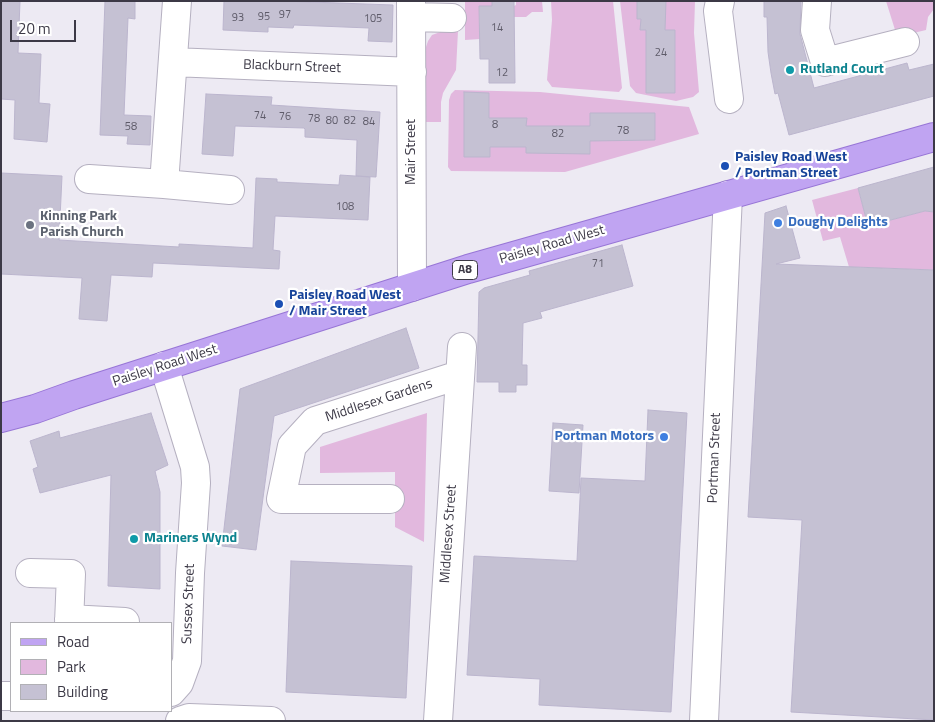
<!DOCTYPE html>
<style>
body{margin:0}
#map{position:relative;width:935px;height:722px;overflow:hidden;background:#edeaf3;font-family:"Titillium Web",sans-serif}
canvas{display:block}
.frame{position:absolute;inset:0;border:2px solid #3c3946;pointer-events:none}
.legend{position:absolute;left:10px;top:622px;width:162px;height:90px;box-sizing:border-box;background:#fff;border:1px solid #b1b0b5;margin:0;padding:6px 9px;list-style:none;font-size:15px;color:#3c3946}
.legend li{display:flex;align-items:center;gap:10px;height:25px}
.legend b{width:25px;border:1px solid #b1b0b5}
.scale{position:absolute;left:10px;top:20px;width:66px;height:22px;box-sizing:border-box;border:2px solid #3c3946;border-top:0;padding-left:6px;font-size:15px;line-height:18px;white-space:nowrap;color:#3c3946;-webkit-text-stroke:4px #fff;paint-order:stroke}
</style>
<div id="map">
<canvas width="935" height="722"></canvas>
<div class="frame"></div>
<ul class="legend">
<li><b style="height:6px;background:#c0a4f2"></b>Road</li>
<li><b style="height:14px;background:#e2b8de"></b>Park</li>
<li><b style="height:14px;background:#c5c1d3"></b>Building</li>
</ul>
<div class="scale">20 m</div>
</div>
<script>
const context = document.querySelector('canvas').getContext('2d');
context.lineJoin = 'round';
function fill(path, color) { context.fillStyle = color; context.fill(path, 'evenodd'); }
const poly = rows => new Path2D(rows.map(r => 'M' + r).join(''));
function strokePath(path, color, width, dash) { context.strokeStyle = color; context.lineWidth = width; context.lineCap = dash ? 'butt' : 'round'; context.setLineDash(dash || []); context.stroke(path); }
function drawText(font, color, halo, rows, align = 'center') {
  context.font = font + ' "Titillium Web",sans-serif'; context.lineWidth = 4.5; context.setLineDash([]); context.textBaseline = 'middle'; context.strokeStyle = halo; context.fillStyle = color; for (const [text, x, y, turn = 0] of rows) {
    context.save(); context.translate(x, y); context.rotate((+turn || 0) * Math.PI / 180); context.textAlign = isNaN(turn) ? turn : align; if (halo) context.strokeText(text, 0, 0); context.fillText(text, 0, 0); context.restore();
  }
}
const green = poly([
 [465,1,492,1,492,6,479,6,480,39,465,40],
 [516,1,542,1,543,12,532,12,526,17,514,17,514,6,516,5],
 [551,1,613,1,622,88,619,92,552,87,547,80,552,20],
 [620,1,695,1,694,33,699,92,693,97,676,101,636,93,630,86],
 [886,1,934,1,934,9,928,17,926,30,905,35,896,33],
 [443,31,458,31,456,70,443,93,441,102,441,122,424,122,426,47,428,41,432,35],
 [455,90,540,92,689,107,699,134,565,172,451,171,448,167,449,100,451,94],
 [858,188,868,226,925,211,934,212,934,270,849,267,840,237,823,241,812,200],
 [427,413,424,542,395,527,395,472,320,473,320,447]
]);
const building = poly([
 [1,1,20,1,18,53,41,54,39,103,50,104,47,142,14,139,15,100,1,99,1,1],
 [105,1,135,1,135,19,128,18,124,115,151,116,150,145,127,144,128,136,100,135,105,1],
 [224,1,283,1,393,5,392,42,368,41,369,28,294,25,293,28,268,27,268,32,223,30,224,1],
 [492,1,514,1,515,83,489,83,489,59,480,59,479,6,492,6,492,1],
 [637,1,666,1,665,30,675,30,675,93,646,93,646,30,640,30,641,19,637,19,637,1],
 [764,1,801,1,800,34,814,88,907,63,909,70,934,64,934,96,789,135,778,93,775,94,771,73,768,52,767,17,764,17,764,1],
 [464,92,489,93,489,118,527,118,526,126,590,126,590,113,655,113,655,140,590,141,590,154,526,153,526,147,490,147,490,157,464,157,464,92],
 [206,94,272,97,271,105,380,112,376,177,356,176,357,140,305,137,305,129,304,128,235,126,233,156,202,154,206,94],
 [934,167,934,212,925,211,868,226,858,188,934,167],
 [1,173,62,176,59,240,179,247,179,244,253,248,256,178,277,179,277,182,339,185,340,175,370,177,368,220,275,216,273,250,280,251,279,269,153,263,152,277,111,275,107,321,79,319,82,278,1,274,1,173],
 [786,206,800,258,776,264,934,270,934,720,791,712,802,520,748,517,765,213,786,206],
 [622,245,633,286,540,312,542,318,523,323,522,365,527,365,527,385,516,385,516,392,499,392,499,382,477,382,479,292,484,288,530,275,529,271,622,245],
 [406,328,419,368,274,416,256,550,222,546,240,389,406,328],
 [648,410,687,413,671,712,539,705,540,679,467,675,474,556,577,561,581,478,645,481,648,410],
 [151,413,168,465,155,471,160,492,160,589,108,586,111,475,40,493,33,469,38,467,30,441,59,431,60,438,151,413],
 [553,423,583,425,579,493,549,491,553,423],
 [291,561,412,566,406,698,286,692,291,561]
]);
const minor = poly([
 [411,1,412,287],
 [720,1,718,11,729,99],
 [817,1,815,30,825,62,905,42],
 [411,17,452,18],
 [173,62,412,72],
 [89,179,164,184,230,190],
 [164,184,177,1],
 [164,366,195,467,196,483,190,573,187,661,179,683,171,692],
 [390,499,281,499,292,446,315,421,459,375],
 [30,573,71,574,69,623],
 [69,619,125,622,125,623],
 [1,696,11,696],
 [180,721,189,718,271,721],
 [438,721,462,347],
 [704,721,728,195]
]);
const major = poly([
 [1,418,35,409,74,395,468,269,934,137]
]);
const markers = [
 [790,70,5,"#0f9aa8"],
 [725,166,5,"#1a4fb4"],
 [778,223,5,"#3f7fe0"],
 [30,225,5,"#6b7280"],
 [279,304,5,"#1a4fb4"],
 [664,437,5,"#3f7fe0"],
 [134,539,5,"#0f9aa8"]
];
const numberNames = [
 ["97",285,15],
 ["95",264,17],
 ["93",238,18],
 ["105",373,19],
 ["14",497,28],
 ["24",661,53],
 ["12",502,73],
 ["74",260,116],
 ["76",285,117],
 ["78",314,119],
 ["80",332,121],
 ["82",350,121],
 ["84",369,122],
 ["8",495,125],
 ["58",131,127],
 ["78",623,131],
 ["82",558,134],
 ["108",345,207],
 ["71",598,264]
];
const shields = [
 [465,270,25]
];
const shieldNames = [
 ["A8",465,270]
];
const streetNames = [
 ["Blackburn Street",292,67,2],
 ["Mair Street",412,152,-90],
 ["Paisley Road West",552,245,-16],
 ["Paisley Road West",165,366,-18],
 ["Middlesex Gardens",379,401,-18],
 ["Portman Street",715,458,-88],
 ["Middlesex Street",449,534,-86],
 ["Sussex Street",189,604,-88]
];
const cultureNames = [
 ["Rutland Court",800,70],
 ["Mariners Wynd",144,539]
];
const transitNames = [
 ["Paisley Road West",735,158],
 ["/ Portman Street",735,174],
 ["Paisley Road West",289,296],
 ["/ Mair Street",289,312]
];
const worshipNames = [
 ["Kinning Park",40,217],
 ["Parish Church",40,233]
];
const shopNames = [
 ["Doughy Delights",788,223],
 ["Portman Motors",654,437,"right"]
];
fill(green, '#e2b8de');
fill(building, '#c5c1d3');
strokePath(building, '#bbb5cd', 1);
strokePath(minor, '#b5b0c0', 30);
strokePath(major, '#9775d6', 30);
strokePath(minor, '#fff', 28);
strokePath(major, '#c0a4f2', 28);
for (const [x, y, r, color] of markers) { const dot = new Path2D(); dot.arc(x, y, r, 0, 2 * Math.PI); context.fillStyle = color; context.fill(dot); strokePath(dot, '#fff', 2); }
drawText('11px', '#5e5b69', null, numberNames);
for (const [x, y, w] of shields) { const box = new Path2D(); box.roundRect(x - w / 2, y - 9.5, w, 19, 4); context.fillStyle = '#fff'; context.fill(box); strokePath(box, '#3c3946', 1); }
drawText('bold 12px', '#3c3946', null, shieldNames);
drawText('14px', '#3c3946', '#fff', streetNames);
drawText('bold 14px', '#0d838f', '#fff', cultureNames, 'left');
drawText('bold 14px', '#164399', '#fff', transitNames, 'left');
drawText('bold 14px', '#5b616d', '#fff', worshipNames, 'left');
drawText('bold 14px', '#366cbe', '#fff', shopNames, 'left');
</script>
